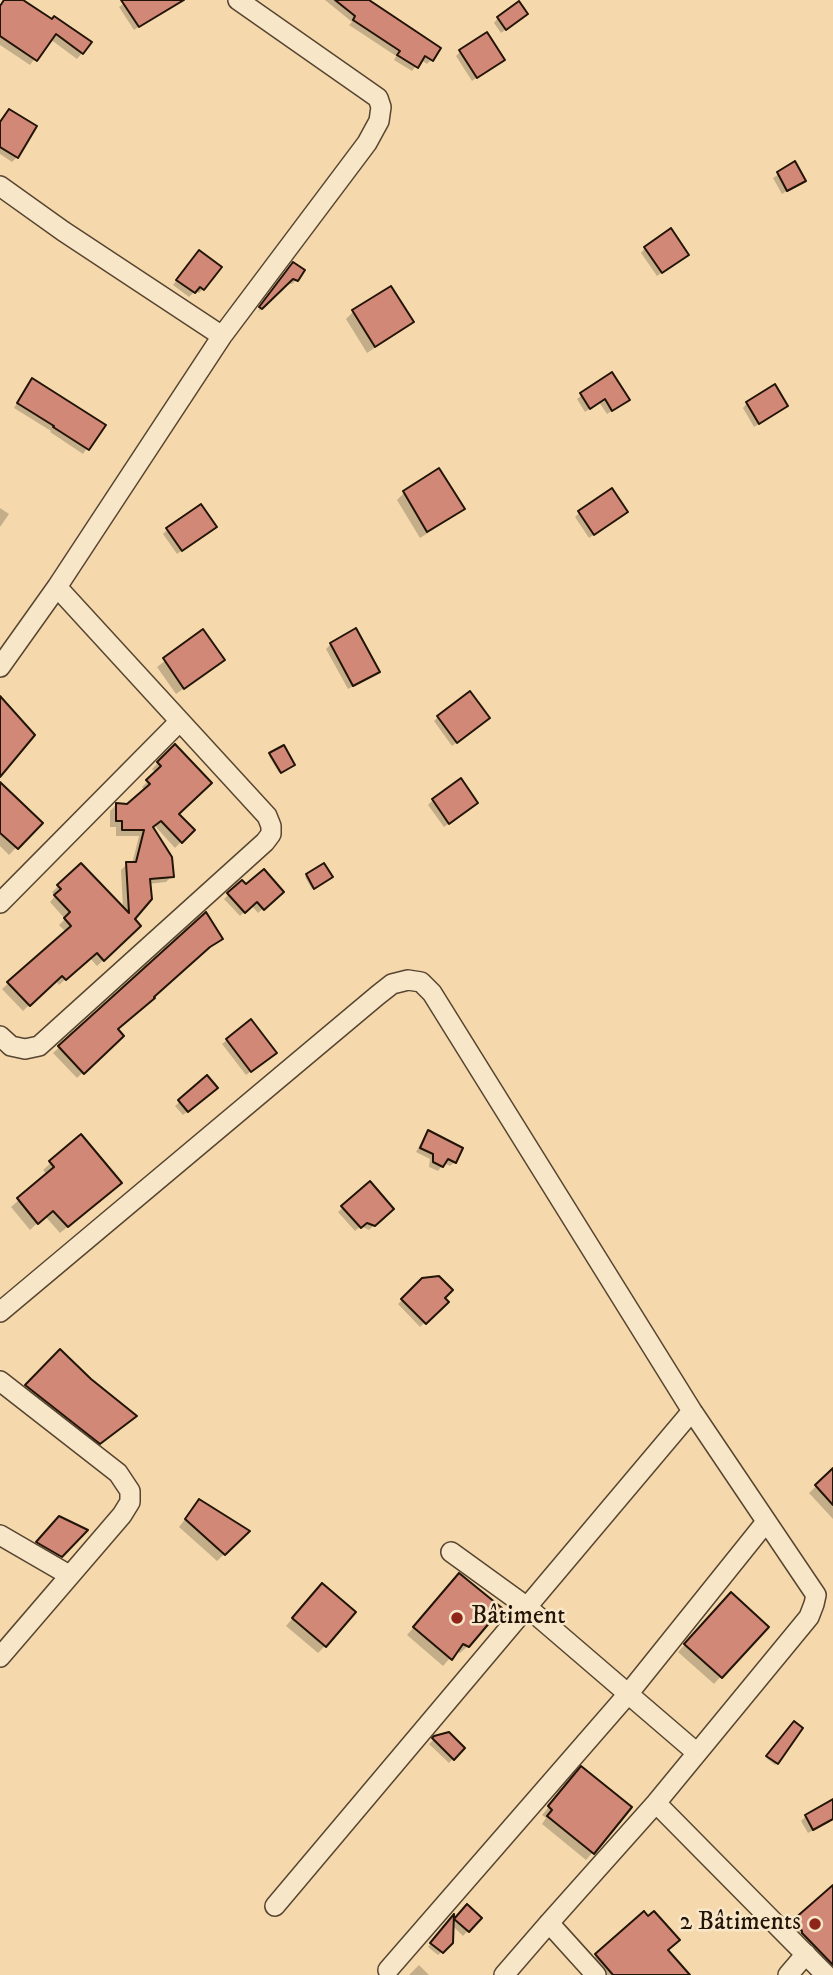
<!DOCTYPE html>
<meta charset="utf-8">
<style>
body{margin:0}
canvas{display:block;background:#f5d9ac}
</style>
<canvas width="833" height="1975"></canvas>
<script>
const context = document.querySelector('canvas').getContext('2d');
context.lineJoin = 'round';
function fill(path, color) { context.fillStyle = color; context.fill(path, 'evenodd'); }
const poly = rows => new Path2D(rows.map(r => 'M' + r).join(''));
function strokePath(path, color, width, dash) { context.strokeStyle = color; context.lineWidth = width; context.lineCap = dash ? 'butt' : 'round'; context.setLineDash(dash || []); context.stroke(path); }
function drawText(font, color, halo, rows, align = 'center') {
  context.font = font + ' "IM FELL DW Pica",serif'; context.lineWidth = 5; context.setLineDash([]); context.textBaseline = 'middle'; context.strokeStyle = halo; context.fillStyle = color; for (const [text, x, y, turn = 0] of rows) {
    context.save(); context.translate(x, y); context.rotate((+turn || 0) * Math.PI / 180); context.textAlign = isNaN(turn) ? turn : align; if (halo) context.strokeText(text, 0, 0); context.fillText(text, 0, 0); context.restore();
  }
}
const shadow = poly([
 [4,0,20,0,82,53,77,59,50,39,30,65,0,45,0,6],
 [129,0,166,0,170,7,134,30,119,7],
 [325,0,367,0,431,60,427,64,421,60,412,71,394,60,396,56,349,25,352,22],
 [498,18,521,19,501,33,494,23],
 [460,52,503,60,472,81,456,56],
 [0,123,17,157,12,162,0,154],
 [794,164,804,180,782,194,773,178],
 [645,248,682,259,657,276,641,253],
 [194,256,203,289,199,293,195,291,189,297,173,285],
 [288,269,296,280,292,284,287,283,257,313],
 [390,288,411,322,404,329,367,353,346,319,353,312],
 [611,374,623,404,607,414,599,402,585,412,577,399],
 [28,384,103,425,83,454,50,432,51,431,14,408],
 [747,403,786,406,754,427,743,408],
 [439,471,462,508,455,516,420,538,397,500,404,493],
 [0,508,9,514,0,527],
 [579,513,621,516,589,538,575,517],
 [167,530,210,531,177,554,163,534],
 [355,631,377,671,373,676,348,689,326,649,331,644],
 [203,632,215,667,176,694,157,667],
 [438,717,484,723,452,746,434,721],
 [175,746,177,814,193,830,175,848,155,826,152,828,172,876,166,882,148,884,133,919,133,932,97,966,90,958,59,985,55,980,23,1011,2,989,66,932,59,925,65,919,50,902,55,896,52,892,81,865,123,909,121,870,127,864,132,864,139,836,116,836,116,827,110,827,110,811,116,805,127,805,145,791,142,787,156,773,152,769],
 [270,754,291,766,279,773,269,756],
 [0,785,40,823,9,855,0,846],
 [433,800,471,807,444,827,428,805],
 [324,865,329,879,312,889,305,877],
 [242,882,246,887,282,891,258,913,251,905,240,916,224,899],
 [205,915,221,939,202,953,116,1030,121,1036,77,1078,53,1053],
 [227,1040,270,1057,246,1075,222,1044],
 [207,1077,211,1093,183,1115,175,1106],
 [428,1132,455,1162,450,1166,444,1163,438,1171,429,1167,430,1159,416,1152,424,1137],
 [81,1136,112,1190,60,1233,45,1216,30,1230,11,1207,47,1175,43,1170],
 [370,1183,392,1209,369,1230,361,1226,355,1231,338,1212],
 [423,1280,446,1302,420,1327,398,1304],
 [60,1351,128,1423,92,1450,20,1393],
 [833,1470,833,1519,809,1493],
 [199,1501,247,1532,217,1561,179,1527],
 [59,1519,85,1531,56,1560,33,1547],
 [452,1583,468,1646,460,1653,456,1651,443,1666,407,1635],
 [315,1592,325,1646,318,1653,286,1626],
 [724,1602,766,1627,714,1684,678,1652],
 [794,1724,801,1729,775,1765,766,1758],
 [435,1738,463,1748,449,1763,429,1744],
 [574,1776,593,1852,586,1860,542,1824,546,1818,542,1815],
 [833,1812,833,1818,831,1821,808,1833,801,1821,806,1816],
 [833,1888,833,1975,785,1930],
 [467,1906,480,1918,463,1936,452,1925,452,1943,438,1955,428,1947,451,1919,452,1923],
 [643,1914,666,1950,688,1975,595,1975,586,1965],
 [419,1965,429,1975,409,1975]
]);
const building = poly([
 [4,0,23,0,52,19,54,16,92,42,83,54,56,34,37,61,0,36,0,6,4,0],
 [121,0,184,0,139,27,121,0],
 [335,0,369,0,441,48,433,61,425,56,418,68,397,55,400,51,353,20,355,16,335,0],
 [519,1,528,14,506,30,497,17,519,1],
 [487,32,505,60,477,78,459,50,487,32],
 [9,109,37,126,18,158,0,147,0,122,9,109],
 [795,161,806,181,787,191,777,172,795,161],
 [671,228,689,255,662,273,644,247,671,228],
 [199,250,222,267,204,290,200,287,195,293,176,280,199,250],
 [293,262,305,270,298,281,293,279,262,309,259,307,293,262],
 [391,286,414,322,375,347,352,310,391,286],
 [612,372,630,400,612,411,605,399,590,409,580,393,612,372],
 [32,378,106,425,89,450,53,427,54,426,17,403,32,378],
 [775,384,788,406,759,424,746,402,775,384],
 [439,468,465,509,427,532,403,491,439,468],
 [612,488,628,512,594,535,578,511,612,488],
 [201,504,217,527,182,551,166,528,201,504],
 [356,628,380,672,353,686,330,643,356,628],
 [203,629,225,660,184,689,163,658,203,629],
 [470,691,490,718,457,743,437,716,470,691],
 [0,696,35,735,0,777,0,696],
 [175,744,212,783,179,814,195,830,182,843,161,821,153,827,172,857,174,877,150,879,152,899,135,919,141,926,104,961,97,953,66,980,62,976,30,1006,7,982,71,926,64,918,70,912,54,895,61,889,57,885,81,863,129,913,126,862,136,862,144,830,122,830,122,821,116,821,116,803,127,804,150,784,146,780,161,766,157,762,175,744],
 [284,745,295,765,281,773,269,753,284,745],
 [461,778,478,803,449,824,432,799,461,778],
 [0,782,43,823,18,849,0,833,0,782],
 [324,863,333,877,314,889,306,874,324,863],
 [264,869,284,892,264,910,257,902,245,913,227,893,242,880,246,884,264,869],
 [206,912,223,939,210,947,154,997,155,998,118,1029,124,1036,84,1074,58,1046,206,912],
 [251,1019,277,1053,251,1072,226,1039,251,1019],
 [207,1075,218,1088,188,1112,178,1100,207,1075],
 [428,1130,463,1148,456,1163,448,1159,443,1167,433,1162,433,1154,420,1148,428,1130],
 [81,1134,122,1183,68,1227,53,1211,38,1224,17,1198,54,1167,49,1161,81,1134],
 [370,1181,394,1209,375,1226,367,1223,361,1228,341,1206,370,1181],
 [439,1276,453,1290,445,1298,449,1302,426,1324,401,1299,422,1278,439,1276],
 [60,1349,91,1379,137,1416,100,1444,25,1385,60,1349],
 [833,1468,833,1505,815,1485,833,1468],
 [199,1499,250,1531,225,1555,185,1519,199,1499],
 [59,1516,88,1530,62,1557,36,1542,59,1516],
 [459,1573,502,1608,469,1647,463,1644,452,1660,413,1627,459,1573],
 [322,1583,356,1612,326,1647,292,1618,322,1583],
 [731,1592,769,1627,722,1678,684,1644,731,1592],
 [794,1721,803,1728,778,1764,766,1756,794,1721],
 [449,1732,465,1748,454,1760,432,1738,434,1736,449,1732],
 [581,1766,632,1807,594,1854,547,1816,552,1810,548,1806,581,1766],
 [833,1799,833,1819,813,1830,805,1815,833,1799],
 [833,1885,833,1965,802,1933,802,1931,793,1920,833,1885],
 [467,1904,482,1918,469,1932,454,1919,467,1904],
 [644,1911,648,1916,654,1911,680,1940,668,1950,690,1975,613,1975,595,1954,644,1911],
 [454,1914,453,1943,443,1953,430,1943,454,1914]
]);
const minor = poly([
 [0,186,63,231,222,336],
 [0,667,57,587,222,336,367,143,379,121,381,107,378,98,238,0],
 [0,903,180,721],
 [0,1036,11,1046,25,1049,39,1046,265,842,271,834,271,826,267,816,57,587],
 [0,1312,378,995,392,984,408,980,421,982,432,993,692,1411,816,1595,814,1604,809,1617,656,1803,549,1923,504,1975],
 [0,1381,118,1473,130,1491,130,1502,122,1515,0,1657],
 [0,1535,69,1575],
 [451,1552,527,1607,697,1753],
 [656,1803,826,1975],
 [275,1906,692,1411],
 [549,1923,596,1975],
 [388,1970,628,1694,766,1522],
 [788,1975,806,1954]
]);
const markers = [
 [457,1618,7,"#8f2418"],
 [815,1924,7,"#8f2418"]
];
const poiNames = [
 ["Bâtiment",471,1618],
 ["2 Bâtiments",801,1924,"right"]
];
fill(shadow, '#0003');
fill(building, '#d28877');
strokePath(building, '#221407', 2);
strokePath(minor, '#574530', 22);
strokePath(minor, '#f8e6c9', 19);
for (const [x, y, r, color] of markers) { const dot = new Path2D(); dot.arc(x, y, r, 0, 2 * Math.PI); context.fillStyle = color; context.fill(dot); strokePath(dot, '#f8e6c9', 2.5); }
drawText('26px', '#221407', '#f8e6c9', poiNames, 'left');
</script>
